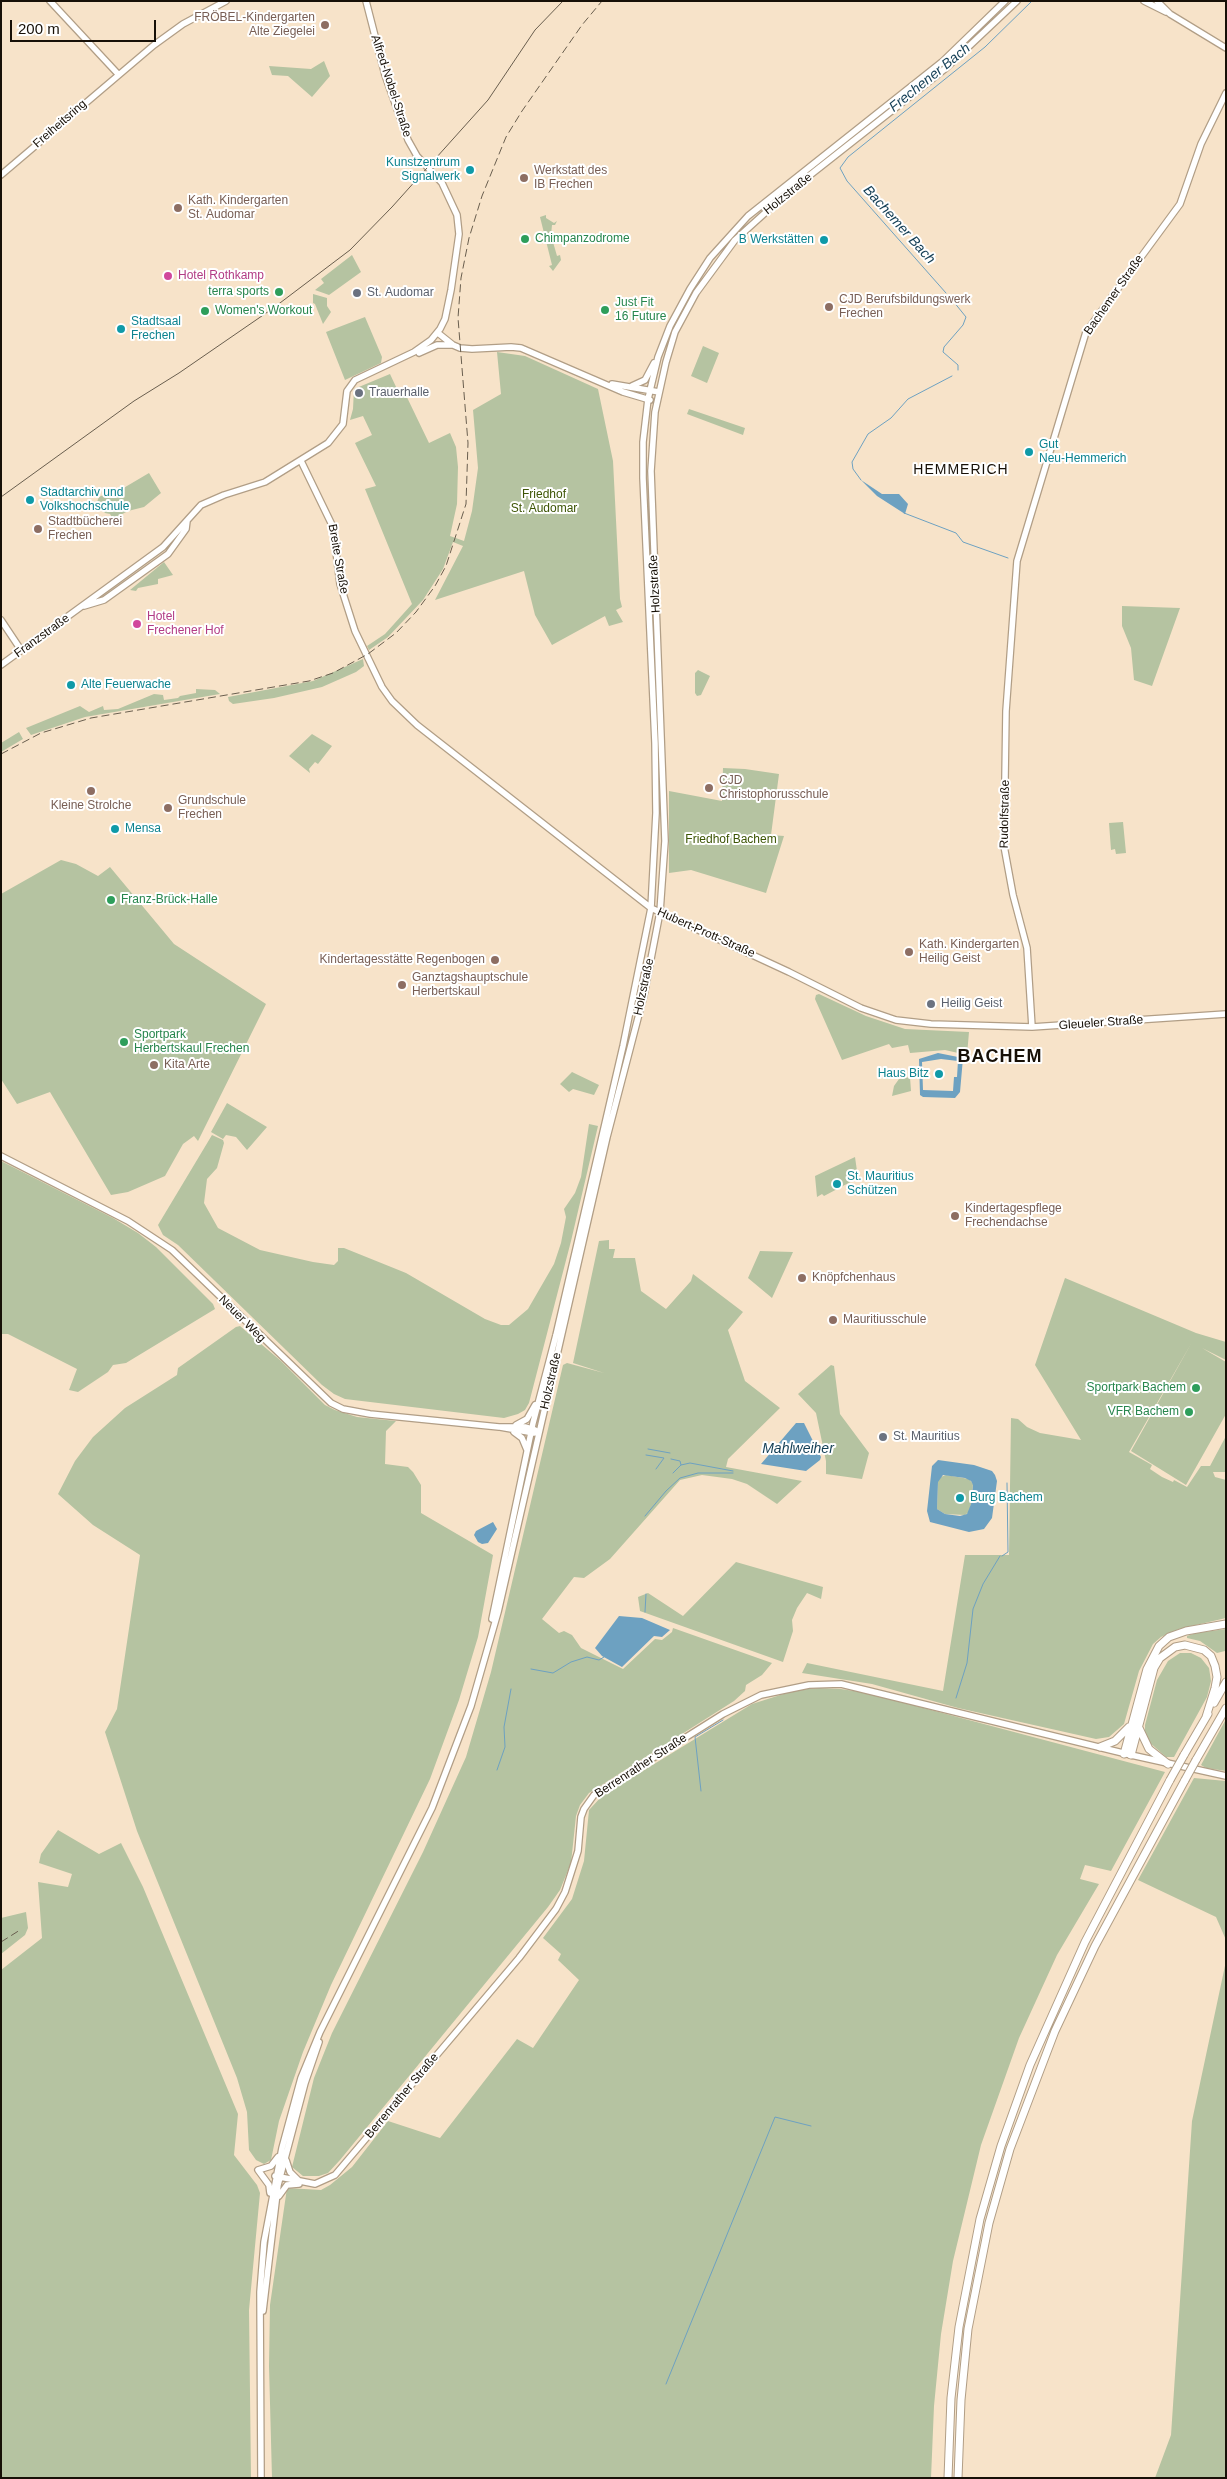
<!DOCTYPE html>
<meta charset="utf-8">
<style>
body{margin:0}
#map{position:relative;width:1227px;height:2479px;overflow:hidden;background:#f7e3c9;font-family:Arial,sans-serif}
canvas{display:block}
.frame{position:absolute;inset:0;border:2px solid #171007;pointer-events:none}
.scale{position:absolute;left:10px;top:20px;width:146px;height:22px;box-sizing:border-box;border:2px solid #171007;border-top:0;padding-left:6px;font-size:15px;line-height:18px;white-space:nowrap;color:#171007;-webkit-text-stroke:4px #fff;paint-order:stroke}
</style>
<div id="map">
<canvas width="1227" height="2479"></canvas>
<div class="frame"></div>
<div class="scale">200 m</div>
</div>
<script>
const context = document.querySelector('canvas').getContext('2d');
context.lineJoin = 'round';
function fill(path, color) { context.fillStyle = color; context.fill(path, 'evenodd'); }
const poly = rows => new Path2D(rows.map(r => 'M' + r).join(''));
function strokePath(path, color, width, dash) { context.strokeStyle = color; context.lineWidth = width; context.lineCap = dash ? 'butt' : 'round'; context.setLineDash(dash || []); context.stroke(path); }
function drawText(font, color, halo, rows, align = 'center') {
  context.font = font + ' Arial,sans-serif'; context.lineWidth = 4; context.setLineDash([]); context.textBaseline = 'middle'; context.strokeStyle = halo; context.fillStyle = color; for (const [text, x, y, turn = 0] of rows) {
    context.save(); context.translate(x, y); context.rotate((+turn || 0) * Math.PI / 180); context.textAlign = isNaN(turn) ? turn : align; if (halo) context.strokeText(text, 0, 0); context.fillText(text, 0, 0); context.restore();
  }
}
const green = poly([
 [324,61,330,76,312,97,288,76,272,75,269,66,311,69],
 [546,215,546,218,554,223,557,221,555,225,552,225,551,235,557,256,560,255,561,260,553,271,549,266,552,265,540,217],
 [352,255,361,272,329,295,315,290,324,283,321,279],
 [313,294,327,298,327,306,331,312,323,324,315,304,313,303],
 [365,317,382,357,381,363,345,380,326,332],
 [703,346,719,353,707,383,691,376],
 [497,352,525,356,598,389,613,461,620,599,622,607,616,610,623,622,609,626,605,616,552,645,535,615,524,571,435,600,463,546,453,542,443,569,423,600,388,637,369,650,367,646,385,634,412,604,365,489,376,486,355,443,372,435,363,416,350,420,353,409,354,389,390,374,397,389,402,387,429,443,450,433,456,447,458,467,457,504,450,536,464,541,472,511,478,468,473,410,501,394],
 [689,409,745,428,743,435,687,414],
 [149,473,161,493,144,507,128,511,113,519,110,514,105,513,97,502,99,497,105,494,110,496],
 [164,562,173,575,158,579,158,584,138,588,136,591,130,590],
 [1122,606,1180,608,1152,686,1134,680,1131,648,1122,626],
 [363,659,364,666,356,672,322,687,274,698,233,704,229,701,228,697,313,681],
 [698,670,710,676,701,695,697,696,695,693,695,673],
 [196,689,215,690,220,694,85,717,31,735,26,728,80,706,89,712,103,706,104,710,118,709,154,694,163,695,164,700,178,698,180,696,196,693],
 [19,732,23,739,1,752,1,743],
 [312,734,332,746,318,764,315,762,309,769,310,773,289,756],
 [723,768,745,769,779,774,771,835,784,836,766,893,691,870,669,873,669,791,722,801],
 [1123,822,1126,853,1116,854,1115,849,1111,850,1109,823],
 [61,860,76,864,98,876,110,867,174,944,266,1004,198,1141,194,1136,183,1144,165,1176,128,1192,111,1195,50,1092,17,1104,1,1079,1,894],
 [819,994,866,1016,905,1029,969,1032,967,1055,945,1050,910,1053,908,1045,892,1048,889,1044,842,1060,815,999,816,995],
 [572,1072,599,1085,594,1095,573,1089,569,1092,560,1084],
 [910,1077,911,1091,892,1096,894,1086,899,1079],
 [227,1103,267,1127,247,1150,236,1137,226,1135,223,1139,211,1132],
 [589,1124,598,1126,571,1241,529,1403,525,1410,518,1414,504,1418,345,1399,334,1394,322,1385,178,1245,163,1235,158,1225,212,1135,223,1140,224,1143,217,1168,207,1179,204,1203,218,1228,260,1250,313,1262,334,1265,338,1261,338,1248,344,1248,406,1273,485,1319,501,1325,509,1325,528,1309,554,1264,561,1243,566,1217,564,1209,575,1193,581,1177],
 [855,1157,858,1178,824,1196,822,1194,817,1197,815,1176],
 [1,1161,113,1218,138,1233,156,1247,213,1304,215,1309,126,1363,113,1365,108,1372,78,1392,69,1390,77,1369,8,1334,1,1334],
 [609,1240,609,1249,615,1249,613,1258,635,1258,641,1291,666,1309,691,1281,693,1274,743,1312,728,1330,745,1381,780,1408,728,1459,726,1467,802,1481,777,1504,747,1484,732,1479,702,1475,680,1480,610,1559,584,1578,574,1577,542,1619,559,1633,564,1631,572,1635,581,1648,623,1669,655,1639,662,1640,672,1632,673,1628,772,1663,762,1675,746,1685,745,1691,734,1701,589,1793,580,1805,576,1816,571,1863,560,1890,548,1907,340,2160,328,2173,319,2176,303,2176,292,2167,314,2078,332,2033,423,1852,466,1757,491,1672,563,1365,567,1363,604,1373,573,1363,599,1241],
 [760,1251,793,1252,772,1298,748,1278],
 [1065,1278,1196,1333,1226,1342,1226,1360,1202,1348,1226,1362,1226,1414,1186,1485,1131,1451,1192,1342,1129,1452,1152,1465,1150,1469,1162,1477,1173,1482,1174,1480,1187,1487,1201,1466,1210,1466,1226,1436,1226,1472,1213,1472,1215,1477,1226,1480,1226,1618,1179,1629,1161,1637,1153,1644,1139,1671,1124,1724,1109,1737,1096,1739,958,1708,872,1684,802,1673,807,1663,943,1691,965,1555,1009,1555,1011,1418,1018,1419,1027,1427,1040,1433,1081,1440,1035,1365],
 [240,1326,281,1361,325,1405,335,1410,357,1417,396,1421,386,1431,385,1464,408,1467,413,1472,421,1485,421,1513,493,1555,478,1637,459,1700,430,1779,331,1985,303,2052,279,2121,271,2160,264,2164,256,2160,249,2150,247,2112,237,2078,137,1831,105,1732,117,1709,140,1555,93,1525,58,1494,75,1461,93,1437,125,1408,177,1375,178,1368,236,1327],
 [831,1365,834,1366,840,1414,869,1453,862,1479,826,1474,826,1461,816,1413,798,1394],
 [946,1475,969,1479,973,1484,971,1504,969,1512,965,1515,945,1514,937,1509,938,1478],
 [736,1562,823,1587,821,1599,807,1593,797,1608,792,1620,793,1631,783,1662,640,1611,638,1597,648,1593,683,1616],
 [1226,1629,1225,1651,1217,1653,1200,1641,1187,1638,1187,1636,1196,1633],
 [1180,1653,1191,1653,1201,1658,1209,1668,1211,1681,1207,1697,1174,1757,1166,1757,1149,1742,1145,1733,1145,1725,1157,1680,1168,1661],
 [819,1688,841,1689,867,1693,1165,1772,1111,1871,1085,1865,1080,1879,1099,1884,1057,1955,1019,2038,981,2145,953,2261,941,2334,934,2406,931,2478,272,2478,269,2366,270,2305,287,2188,321,2190,330,2185,352,2167,388,2121,440,2138,517,2039,533,2048,579,1980,558,1960,561,1954,543,1938,572,1899,584,1861,589,1810,602,1796,752,1704,796,1690],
 [1226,1719,1226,1771,1206,1768,1201,1765],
 [1194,1778,1226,1781,1226,1940,1216,1917,1138,1880],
 [58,1830,99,1854,121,1843,143,1887,238,2114,234,2155,257,2185,260,2193,249,2310,251,2478,1,2478,1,1970,42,1938,38,1882,68,1887,72,1874,39,1863,41,1854],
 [26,1912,28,1928,25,1935,1,1954,1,1918],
 [1226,1961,1226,2478,1155,2478,1171,2435,1192,2121]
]);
const water = poly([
 [861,480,882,494,899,494,908,504,905,514,877,496],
 [938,1053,963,1058,960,1092,955,1098,923,1097,920,1095,919,1059],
 [941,1059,958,1061,957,1077,954,1077,953,1091,923,1090,922,1062],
 [796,1423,804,1423,821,1457,820,1460,806,1471,761,1464],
 [938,1460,974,1465,992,1471,995,1475,997,1481,992,1518,984,1529,969,1532,930,1522,927,1511,932,1466],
 [943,1475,965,1478,971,1481,973,1485,971,1504,967,1514,960,1516,945,1514,937,1509,938,1482],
 [493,1522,497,1529,488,1543,482,1544,478,1542,474,1535,476,1531],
 [619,1616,642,1618,670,1630,662,1637,654,1636,622,1667,602,1656,595,1648]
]);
const stream = poly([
 [946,293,847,181,840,168,848,157,985,47,1032,1],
 [949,296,966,317,963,325,944,347,943,352,958,365,958,370],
 [861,480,853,469,852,462,868,434,891,418,908,399,952,376],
 [904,513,956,533,963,542,1008,558],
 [648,1449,670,1453],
 [646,1455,664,1458,656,1469],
 [671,1459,680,1461,681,1465,690,1463,733,1471],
 [673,1473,681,1465],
 [645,1516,666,1491,680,1478,698,1473,733,1473],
 [1002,1556,1008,1552,1007,1483],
 [645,1612,646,1594],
 [531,1669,553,1673,571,1662,587,1657,599,1660,604,1657],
 [956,1698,967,1663,973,1609,983,1584,1000,1556],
 [497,1770,505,1747,504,1727,511,1689],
 [701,1791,695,1737,723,1720],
 [666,2384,775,2117,811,2126]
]);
const secondary = poly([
 [50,1,118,74],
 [1144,1,1166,12],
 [1157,1,1170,14,1226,48],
 [1,175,154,45,183,24,226,1],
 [438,333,453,345,460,348,472,349,511,347,521,348,623,392,650,400],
 [419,353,437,345,453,345],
 [612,384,659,392],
 [632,386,645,380,654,363],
 [301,461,333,527,340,584,355,631,382,687,392,701,417,725,651,908,789,972,861,1008,896,1020,931,1024,1032,1027,1226,1014],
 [84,606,104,600,168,554,186,529,187,521],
 [1,620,21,650],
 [1,665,163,547,201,505,224,495,265,482,328,443,343,424,347,391,355,380,414,352,431,340,440,329,445,319,451,290,459,234,457,215,442,183,417,156,408,140,385,75,366,1],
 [1032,1027,1027,948,1013,895,1004,846,1006,711,1017,561,1086,332,1180,204,1201,144,1226,93],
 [1,1156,128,1221,172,1250,331,1403,343,1409,370,1414,499,1427,525,1427,535,1430],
 [516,1425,527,1419,535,1405],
 [500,1427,534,1433],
 [514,1432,522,1438,527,1450],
 [492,1619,533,1423,556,1335,623,1046,651,908,656,813,655,743,643,478,643,442,648,399,658,357,670,326,690,289,710,258,748,216,942,62,1005,1],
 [286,2160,290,2172,299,2181],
 [275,2176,315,2184,335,2175,519,1958,556,1909,565,1892,578,1851,581,1817,584,1809,594,1795,723,1714,761,1695,809,1685,841,1684,1131,1755,1226,1776],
 [270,2193,269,2185,258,2170,271,2166,278,2157],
 [279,2196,287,2185,299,2184],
 [263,2311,278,2185,305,2083,319,2042],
 [261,2478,260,2292,264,2242,282,2148,301,2078,320,2032,432,1808,471,1706,498,1612,607,1137,644,995,660,912,665,841,651,471,655,412,666,362,675,332,696,293,735,240,786,194,946,68,1017,1]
]);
const highway = poly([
 [1214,1703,1226,1682],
 [1139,1728,1149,1749,1168,1764],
 [1100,1747,1115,1741,1129,1727],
 [1124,1754,1147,1669,1159,1646,1169,1637,1186,1631,1226,1624],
 [1131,1755,1154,1668,1160,1658,1175,1647,1185,1645,1204,1650,1211,1656,1215,1666,1217,1677,1215,1688,1206,1717],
 [1184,1755,1208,1714],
 [1196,1760,1226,1708],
 [948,2478,951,2398,959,2327,980,2219,1001,2146,1030,2065,1085,1942,1170,1780],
 [958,2478,961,2400,968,2329,989,2223,1010,2149,1055,2031,1095,1946,1185,1780]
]);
const tram = poly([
 [1,497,134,401,179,373,272,309,350,250,392,207,488,100,535,30,563,1]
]);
const rail = poly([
 [1,754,41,733,91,718,309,681,333,673,368,654,396,633,416,612,435,586,446,566,466,504,468,443,458,318,461,278,469,238,482,196,506,137,522,111,582,25,602,1],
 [1,1942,20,1930]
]);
const highwayBridge = poly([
 [1170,1780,1184,1755],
 [1185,1780,1196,1760]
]);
const markers = [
 [325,25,5,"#8d6e63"],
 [470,170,5,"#0f9aa8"],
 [524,178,5,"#8d6e63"],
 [178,208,5,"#8d6e63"],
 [525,239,5,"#2e9e5b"],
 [824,240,5,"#0f9aa8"],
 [168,276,5,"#d1479c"],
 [279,292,5,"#2e9e5b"],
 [357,293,5,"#6b7280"],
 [829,307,5,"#8d6e63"],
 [605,310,5,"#2e9e5b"],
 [205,311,5,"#2e9e5b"],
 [121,329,5,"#0f9aa8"],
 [359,393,5,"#6b7280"],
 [1029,452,5,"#0f9aa8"],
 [30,500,5,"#0f9aa8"],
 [38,529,5,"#8d6e63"],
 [137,624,5,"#d1479c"],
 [71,685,5,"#0f9aa8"],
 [709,788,5,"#8d6e63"],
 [91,791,5,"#8d6e63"],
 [168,808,5,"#8d6e63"],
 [115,829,5,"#0f9aa8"],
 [111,900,5,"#2e9e5b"],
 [909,952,5,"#8d6e63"],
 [495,960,5,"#8d6e63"],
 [402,985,5,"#8d6e63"],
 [931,1004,5,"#6b7280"],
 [124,1042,5,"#2e9e5b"],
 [154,1065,5,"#8d6e63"],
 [939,1074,5,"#0f9aa8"],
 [837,1184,5,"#0f9aa8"],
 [955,1216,5,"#8d6e63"],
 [802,1278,5,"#8d6e63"],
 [833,1320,5,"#8d6e63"],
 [1196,1388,5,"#2e9e5b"],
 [1189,1412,5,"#2e9e5b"],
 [883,1437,5,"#6b7280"],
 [960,1498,5,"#0f9aa8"]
];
const educationNames = [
 ["FRÖBEL-Kindergarten",315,18,"right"],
 ["Alte Ziegelei",315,32,"right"],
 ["Werkstatt des",534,171],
 ["IB Frechen",534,185],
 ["Kath. Kindergarten",188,201],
 ["St. Audomar",188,215],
 ["CJD Berufsbildungswerk",839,300],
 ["Frechen",839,314],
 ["Stadtbücherei",48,522],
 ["Frechen",48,536],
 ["CJD",719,781],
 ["Christophorusschule",719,795],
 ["Grundschule",178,801],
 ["Frechen",178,815],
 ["Kleine Strolche",91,806,"center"],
 ["Kath. Kindergarten",919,945],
 ["Heilig Geist",919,959],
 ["Kindertagesstätte Regenbogen",485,960,"right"],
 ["Ganztagshauptschule",412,978],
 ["Herbertskaul",412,992],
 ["Kita Arte",164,1065],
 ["Kindertagespflege",965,1209],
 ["Frechendachse",965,1223],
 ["Knöpfchenhaus",812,1278],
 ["Mauritiusschule",843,1320]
];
const streetNames = [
 ["Alfred-Nobel-Straße",391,86,72],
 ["Freiheitsring",60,124,-41],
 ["Holzstraße",788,194,-39],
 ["Bachemer Straße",1114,295,-55],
 ["Breite Straße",338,559,80],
 ["Holzstraße",655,584,-93],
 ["Franzstraße",42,636,-36],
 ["Rudolfstraße",1005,814,-89],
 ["Hubert-Prott-Straße",706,933,24],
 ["Holzstraße",644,987,-78],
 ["Gleueler Straße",1101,1023,-4],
 ["Neuer Weg",242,1319,45],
 ["Holzstraße",551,1381,-77],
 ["Berrenrather Straße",641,1766,-33],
 ["Berrenrather Straße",402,2096,-50]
];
const cultureNames = [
 ["Kunstzentrum",460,163,"right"],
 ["Signalwerk",460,177,"right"],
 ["B Werkstätten",814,240,"right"],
 ["Stadtsaal",131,322],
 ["Frechen",131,336],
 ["Gut",1039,445],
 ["Neu-Hemmerich",1039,459],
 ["Stadtarchiv und",40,493],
 ["Volkshochschule",40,507],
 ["Alte Feuerwache",81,685],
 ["Mensa",125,829],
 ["Haus Bitz",929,1074,"right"],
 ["St. Mauritius",847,1177],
 ["Schützen",847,1191],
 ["Burg Bachem",970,1498]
];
const leisureNames = [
 ["Chimpanzodrome",535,239],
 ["terra sports",269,292,"right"],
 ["Just Fit",615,303],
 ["16 Future",615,317],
 ["Women's Workout",215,311],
 ["Franz-Brück-Halle",121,900],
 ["Sportpark",134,1035],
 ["Herbertskaul Frechen",134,1049],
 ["Sportpark Bachem",1186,1388,"right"],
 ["VFR Bachem",1179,1412,"right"]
];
const hotelNames = [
 ["Hotel Rothkamp",178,276],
 ["Hotel",147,617],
 ["Frechener Hof",147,631]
];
const worshipNames = [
 ["St. Audomar",367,293],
 ["Trauerhalle",369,393],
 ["Heilig Geist",941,1004],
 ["St. Mauritius",893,1437]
];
const parkNames = [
 ["Friedhof",544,495],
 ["St. Audomar",544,509],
 ["Friedhof Bachem",731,840]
];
const waterNames = [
 ["Frechener Bach",930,78,-39],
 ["Bachemer Bach",899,225,48],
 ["Mahlweiher",798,1449]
];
const neighbourhoodNames = [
 ["HEMMERICH",961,470]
];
const districtNames = [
 ["BACHEM",1000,1057]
];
fill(green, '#b5c3a1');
fill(water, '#6da1c1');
strokePath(stream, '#6da1c1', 1);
strokePath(secondary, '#b19e86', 8);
strokePath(highway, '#b19e86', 9);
strokePath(secondary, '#fff', 5.5);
strokePath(highway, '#fff', 7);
strokePath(tram, '#695e4e', 1);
strokePath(rail, '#695e4e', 1, [8, 4]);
strokePath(highwayBridge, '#b19e86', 9, []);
strokePath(highwayBridge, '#fff', 7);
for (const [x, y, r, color] of markers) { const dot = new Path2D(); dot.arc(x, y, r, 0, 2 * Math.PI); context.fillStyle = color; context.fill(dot); strokePath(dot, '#fff', 2); }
drawText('12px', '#785e54', '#fff', educationNames, 'left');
drawText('12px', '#171007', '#fff', streetNames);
drawText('12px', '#0d838f', '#fff', cultureNames, 'left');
drawText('12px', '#27864d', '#fff', leisureNames, 'left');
drawText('12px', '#b23c85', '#fff', hotelNames, 'left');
drawText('12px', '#5b616d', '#fff', worshipNames, 'left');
drawText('12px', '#3d5505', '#fff', parkNames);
drawText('italic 14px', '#133e55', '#fff', waterNames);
context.letterSpacing = '1px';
drawText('14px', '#171007', '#fff', neighbourhoodNames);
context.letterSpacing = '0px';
context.letterSpacing = '1px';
drawText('bold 18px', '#171007', '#fff', districtNames);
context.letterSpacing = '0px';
</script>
